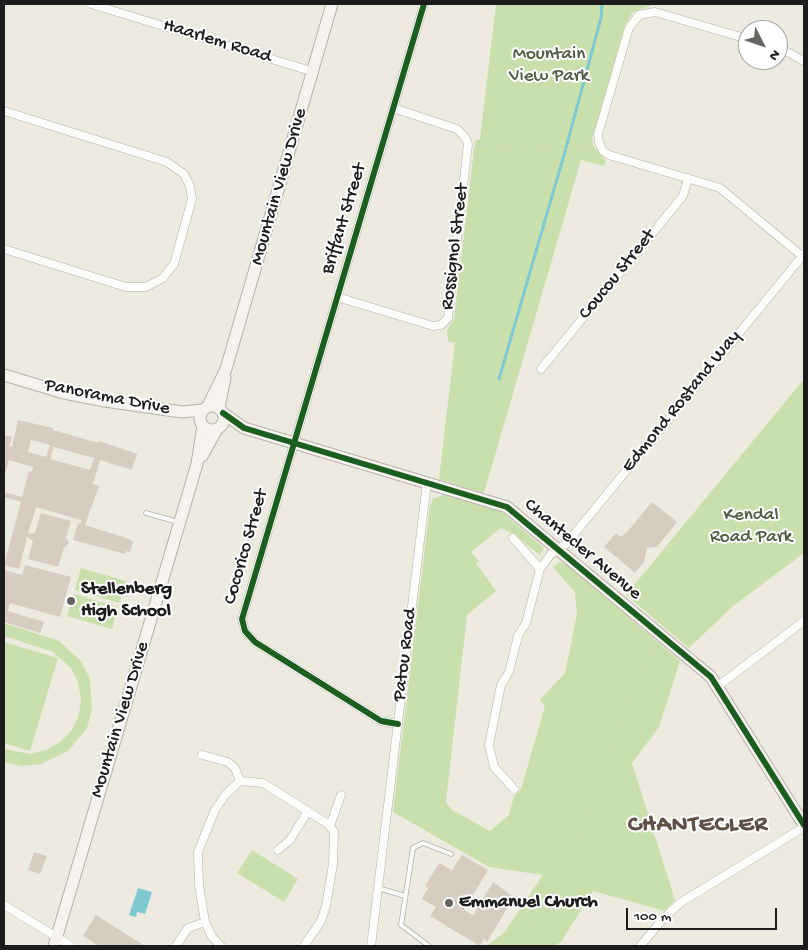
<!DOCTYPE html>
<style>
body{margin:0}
#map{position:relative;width:808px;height:950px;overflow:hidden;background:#edeadf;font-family:"Gochi Hand",sans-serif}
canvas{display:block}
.frame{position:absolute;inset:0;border:5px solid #1c1c1c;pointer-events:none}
.north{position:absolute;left:738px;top:20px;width:50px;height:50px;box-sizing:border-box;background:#fff;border:1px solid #a4a4a4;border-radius:50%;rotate:131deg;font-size:14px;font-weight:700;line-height:20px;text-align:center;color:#1c1c1c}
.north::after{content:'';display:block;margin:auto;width:18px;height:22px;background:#656460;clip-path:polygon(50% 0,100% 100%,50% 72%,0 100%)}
.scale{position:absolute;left:626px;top:908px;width:151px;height:22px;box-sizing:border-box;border:2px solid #1c1c1c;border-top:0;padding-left:6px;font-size:15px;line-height:18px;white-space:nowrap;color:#1c1c1c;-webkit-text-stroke:4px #fff;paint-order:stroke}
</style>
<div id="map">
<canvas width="808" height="950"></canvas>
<div class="frame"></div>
<div class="north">N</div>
<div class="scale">100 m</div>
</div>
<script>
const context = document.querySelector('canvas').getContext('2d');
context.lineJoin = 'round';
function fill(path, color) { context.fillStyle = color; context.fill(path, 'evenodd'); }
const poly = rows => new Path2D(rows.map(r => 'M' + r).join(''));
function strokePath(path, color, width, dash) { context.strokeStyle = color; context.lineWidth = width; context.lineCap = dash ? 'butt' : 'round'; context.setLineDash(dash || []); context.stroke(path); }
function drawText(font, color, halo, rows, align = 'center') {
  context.font = font + ' "Gochi Hand",sans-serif'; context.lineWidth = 4; context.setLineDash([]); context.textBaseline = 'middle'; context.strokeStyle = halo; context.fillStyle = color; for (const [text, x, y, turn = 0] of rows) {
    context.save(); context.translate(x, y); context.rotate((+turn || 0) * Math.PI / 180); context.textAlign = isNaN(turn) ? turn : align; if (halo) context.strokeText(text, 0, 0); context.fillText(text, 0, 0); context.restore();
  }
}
const green = poly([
 [496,4,651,4,650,6,633,12,625,25,592,139,594,147,606,161,604,166,581,160,484,493,439,479,455,343,448,341,447,330,454,319,475,141,480,139],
 [804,379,804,553,732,607,689,648,626,595],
 [443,495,502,512,544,548,540,555,512,533,501,528,471,552,479,561,476,563,496,591,467,615,446,802,452,810,490,831,509,815,514,796,521,789,545,706,540,700,565,673,577,614,575,592,553,567,560,562,566,564,680,661,659,727,632,763,675,900,665,911,593,891,561,942,554,946,486,946,504,933,543,875,489,867,393,812,430,506,433,499],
 [81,568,126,581,119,603,75,590],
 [74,594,118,607,112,629,67,616],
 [4,623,59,641,81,661,90,679,92,709,87,728,68,751,41,764,21,766,4,762,4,749,30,754,46,750,60,742,72,730,79,715,81,699,78,682,71,668,53,652,4,636],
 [4,642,58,658,30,751,4,743],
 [252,850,298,879,284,902,237,873]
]);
const water = poly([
 [138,888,152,892,145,914,137,912,136,917,129,915]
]);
const stream = poly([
 [499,379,566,148,601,18,602,4]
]);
const building = poly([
 [18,420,53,428,53,430,98,443,99,441,137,454,132,470,100,460,93,484,99,486,85,525,129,539,133,542,130,552,126,551,125,554,73,540,78,523,81,524,81,520,36,507,28,534,35,533,41,513,71,521,66,537,69,543,64,548,58,567,28,559,33,541,27,537,19,569,4,565,21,502,4,497,4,492,22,497,29,471,32,472,33,467,9,460,4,477,4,435,12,437,9,446,12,447],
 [31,440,50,445,46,457,28,452],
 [54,447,94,458,90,470,50,459],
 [652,502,677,522,657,547,647,548,644,562,635,573,604,547,616,533,621,537,628,531],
 [25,565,71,577,60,617,10,603,8,611,44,622,40,633,4,622,4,570,22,575],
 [34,852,47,856,40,874,28,870],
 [462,855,488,870,464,910,473,915,493,882,514,897,487,942,484,939,480,946,430,916,436,907,422,899,428,888,425,886,439,863,452,870],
 [96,915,145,946,99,946,83,936]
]);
const path = poly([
 [476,145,593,150],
 [508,946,536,918,574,862,588,811,628,704,653,650,657,647]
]);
const lane = poly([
 [146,513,178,522],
 [378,888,405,896],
 [429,946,401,925,413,848,423,843,451,854]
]);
const street = poly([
 [91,4,314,72],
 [748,39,655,12,639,15,629,28,598,134,599,142,603,151,609,155,720,188,802,256],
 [778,47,804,61],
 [4,111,167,162,184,174,190,186,192,199,174,264,163,278,146,287,126,287,4,249],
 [337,297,433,326,441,325,448,318,468,144,465,137,457,129,393,108],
 [541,369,683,196,688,178],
 [513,538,540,569],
 [718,686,804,621],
 [398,724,381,721,255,642,245,631,242,619,424,4],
 [202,755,228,762,235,768,240,781,226,794,215,810,198,852,199,885,205,922,212,937,221,946],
 [240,781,263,783,328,824,334,832,333,864,326,906,321,921,304,946],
 [514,789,494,767,489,745,501,685,509,672,518,636,526,623,540,569,551,554,566,544,804,254],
 [330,826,341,795],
 [278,850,290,840,308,811],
 [4,905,71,946],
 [176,946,188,928,205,922],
 [371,946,427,482],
 [640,946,664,918,680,903,804,827]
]);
const secondary = poly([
 [4,375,64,393,105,401,182,412,202,410],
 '200 418a12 12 0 1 1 24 0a12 12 0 1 1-24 0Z',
 [208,406,226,369,332,4],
 [219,408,225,378],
 [223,413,244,428,507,507,711,677,804,825],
 [202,456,217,429],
 [54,946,197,464,203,426]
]);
const cycleway = poly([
 [223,413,244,428,507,507,711,677,804,825],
 [398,724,381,721,255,642,245,631,242,619,424,4]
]);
const markers = [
 [71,601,5,"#656460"],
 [449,903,5,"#656460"]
];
const streetNames = [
 ["Haarlem Road",217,42,17],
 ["Mountain View Drive",280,187,-74],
 ["Briffant Street",345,219,-73],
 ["Rossignol Street",456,247,-83],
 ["Coucou Street",618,275,-51],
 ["Panorama Drive",107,398,11],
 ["Edmond Rostand Way",682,402,-51],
 ["Cocorico Street",247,547,-74],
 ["Chantecler Avenue",582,550,40],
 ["Patou Road",406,655,-83],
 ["Mountain View Drive",121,720,-73]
];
const parkNames = [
 ["Mountain",549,55],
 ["View Park",549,77],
 ["Kendal",751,516],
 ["Road Park",751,538]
];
const poiNames = [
 ["Stellenberg",81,590],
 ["High School",81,612],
 ["Emmanuel Church",459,903]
];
const districtNames = [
 ["CHANTECLER",698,826]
];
fill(green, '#cae0ac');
fill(water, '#7ec8d2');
strokePath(stream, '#7ec8d2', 3);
fill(building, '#d6ccc1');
strokePath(lane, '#b3b1aa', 5.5);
strokePath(street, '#b3b1aa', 9);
strokePath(secondary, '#b3b1aa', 13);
strokePath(path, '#d2d1cf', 2, [1, 4]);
strokePath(lane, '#fcfcfa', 4);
strokePath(street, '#fcfcfa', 8);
strokePath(secondary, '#f6f2ed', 11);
strokePath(cycleway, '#1b5e20', 6);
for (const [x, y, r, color] of markers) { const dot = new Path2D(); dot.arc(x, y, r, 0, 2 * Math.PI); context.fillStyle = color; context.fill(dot); strokePath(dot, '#fff', 2); }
drawText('19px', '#1c1c1c', '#fff', streetNames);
drawText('19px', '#4f5d40', '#fff', parkNames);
drawText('bold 19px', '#1c1c1c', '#fff', poiNames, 'left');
context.letterSpacing = '1px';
drawText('bold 24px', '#5f5045', '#fff', districtNames);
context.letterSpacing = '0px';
</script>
